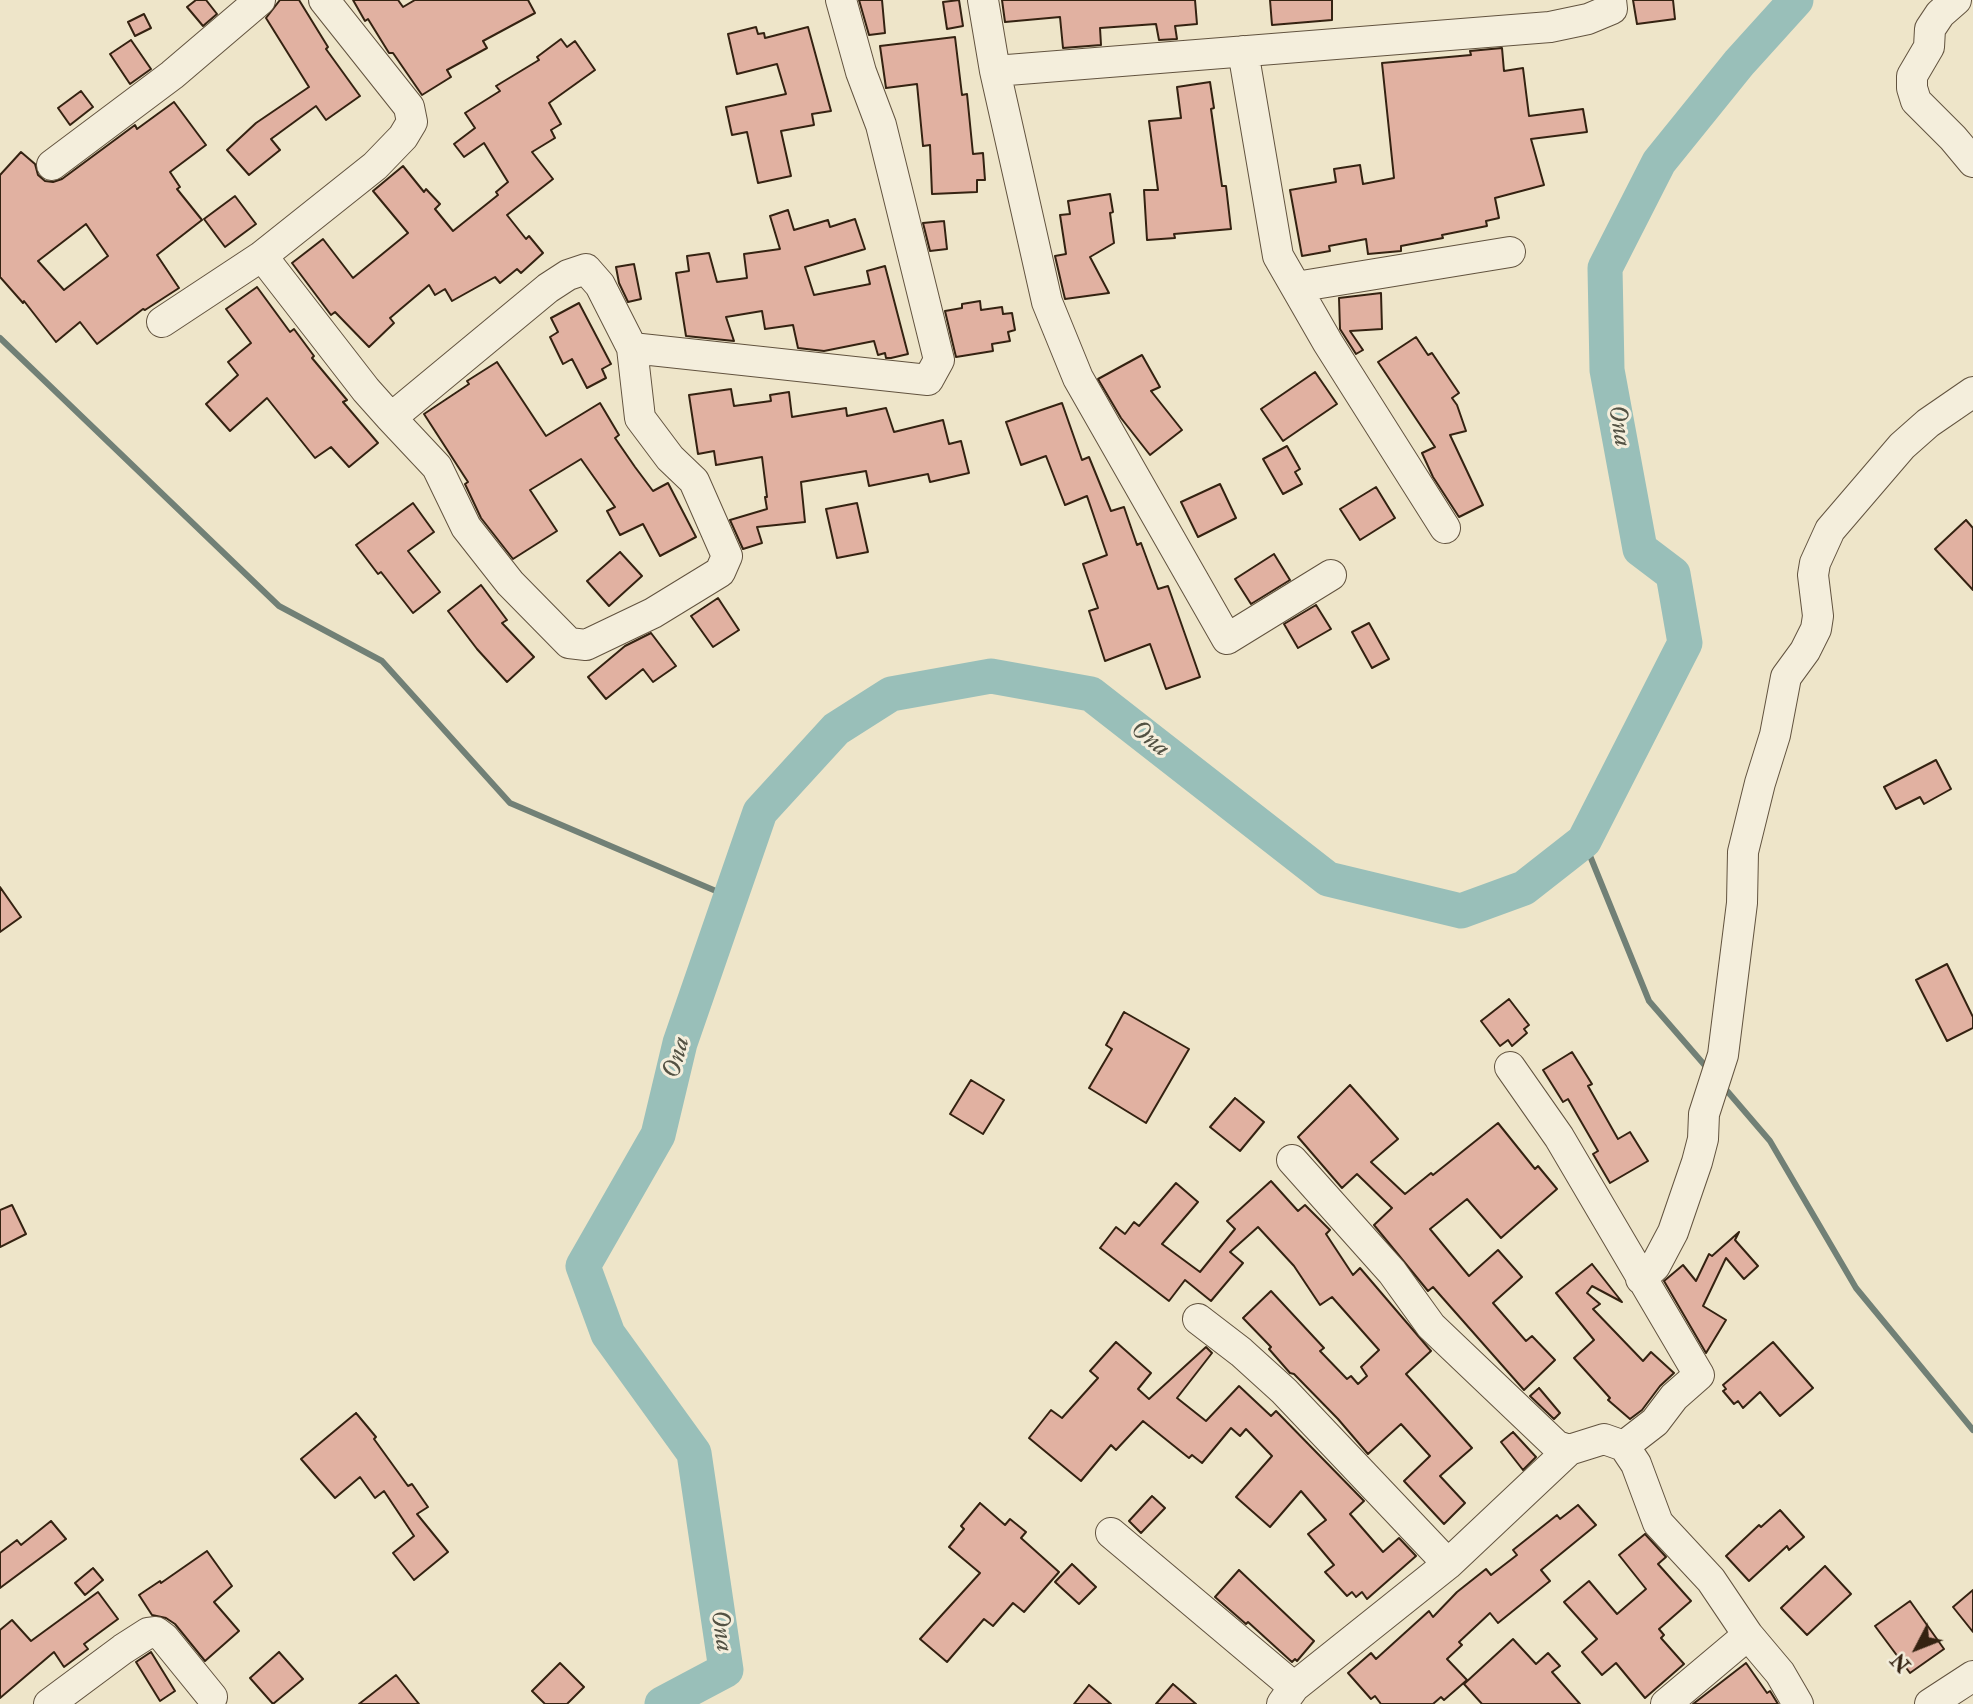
<!DOCTYPE html>
<style>
body{margin:0}
#map{position:relative;width:1973px;height:1704px;overflow:hidden;background:#eee5c9;font-family:"IM FELL Double Pica",serif}
canvas{display:block}
.north{position:absolute;left:1882px;top:1613px;width:70px;height:70px;-webkit-text-stroke:5px #f4eedc;paint-order:stroke;rotate:228deg;font-size:19px;font-weight:700;line-height:28px;text-align:center;color:#342211}
.north::after{content:'';display:block;margin:auto;width:24px;height:32px;background:#342211;clip-path:polygon(50% 0,100% 100%,50% 72%,0 100%)}
</style>
<div id="map">
<canvas width="1973" height="1704"></canvas>
<div class="north">N</div>
</div>
<script>
const context = document.querySelector('canvas').getContext('2d');
context.lineJoin = 'round';
const poly = rows => new Path2D(rows.map(r => 'M' + r).join(''));
function strokePath(path, color, width, dash) { context.strokeStyle = color; context.lineWidth = width; context.lineCap = dash ? 'butt' : 'round'; context.setLineDash(dash || []); context.stroke(path); }
function fill(path, color) { context.fillStyle = color; context.fill(path, 'evenodd'); }
function drawText(font, color, halo, rows, align = 'center') {
  context.font = font + ' "IM FELL Double Pica",serif'; context.lineWidth = 6; context.setLineDash([]); context.textBaseline = 'middle'; context.strokeStyle = halo; context.fillStyle = color; for (const [text, x, y, turn = 0] of rows) {
    context.save(); context.translate(x, y); context.rotate((+turn || 0) * Math.PI / 180); context.textAlign = isNaN(turn) ? turn : align; if (halo) context.strokeText(text, 0, 0); context.fillText(text, 0, 0); context.restore();
  }
}
const stream = poly([
 [0,338,279,606,382,661,510,803,730,897],
 [1584,841,1649,1001,1708,1069],
 [1722,1085,1770,1141,1856,1288,1973,1430]
]);
const river = poly([
 [662,1704,726,1670,694,1453,608,1334,583,1266,658,1135,680,1043,760,812,836,729,891,694,991,676,1091,694,1328,879,1461,911,1524,888,1584,841,1685,643,1673,574,1640,549,1607,370,1605,268,1659,162,1739,63,1796,0]
]);
const building = poly([
 [196,0,206,0,217,14,203,26,187,7,196,0],
 [280,0,299,0,328,47,326,49,360,96,326,120,316,106,271,139,280,150,249,175,227,150,256,123,309,87,266,18,280,0],
 [353,0,398,0,403,7,415,0,528,0,535,13,483,41,487,48,447,70,451,77,422,95,393,53,389,53,368,19,365,21,353,0],
 [859,0,882,0,885,33,869,35,859,0],
 [959,0,963,26,947,29,943,2,959,0],
 [1002,0,1195,0,1197,24,1175,26,1177,39,1159,40,1156,24,1100,28,1101,45,1063,48,1060,17,1005,22,1002,0],
 [1270,0,1332,0,1332,20,1272,25,1270,0],
 [1633,0,1673,0,1675,19,1637,24,1633,0],
 [144,14,151,28,135,36,128,22,144,14],
 [756,27,758,34,764,33,765,38,808,27,831,111,812,114,814,125,781,131,791,176,758,183,747,132,732,135,726,107,786,94,777,64,737,74,728,34,756,27],
 [955,37,962,95,967,94,973,154,983,153,985,180,977,180,977,192,932,194,930,145,923,146,917,84,886,88,880,46,955,37],
 [561,39,567,47,575,41,595,70,549,103,561,124,551,130,555,138,532,152,553,179,507,215,526,239,529,236,543,253,521,273,517,269,500,283,495,277,452,301,445,289,435,295,429,285,390,318,394,323,369,347,335,312,331,315,292,263,323,239,353,278,408,233,373,191,403,166,424,192,426,189,440,204,435,209,453,231,498,195,496,192,508,182,484,143,464,157,454,144,475,128,465,113,500,91,496,86,539,60,537,57,561,39],
 [131,40,151,69,130,84,110,54,131,40],
 [1502,48,1504,71,1523,68,1529,116,1583,109,1587,132,1531,139,1544,185,1495,198,1499,218,1486,221,1487,226,1442,235,1443,238,1401,246,1401,251,1368,254,1366,239,1329,246,1330,251,1302,256,1290,190,1336,182,1334,169,1360,165,1363,184,1394,178,1382,63,1471,55,1470,51,1502,48],
 [1210,82,1214,108,1211,109,1222,186,1226,186,1231,229,1174,234,1175,238,1147,240,1144,190,1158,190,1149,121,1181,118,1177,87,1210,82],
 [81,91,93,107,70,125,58,108,81,91],
 [174,102,206,145,170,172,180,187,177,189,202,220,157,255,179,288,145,310,143,309,97,344,80,322,56,342,24,301,23,303,0,277,0,175,21,152,35,164,38,175,45,181,53,182,62,179,135,125,137,129,174,102],
 [86,224,108,256,64,290,38,261,86,224],
 [1110,194,1113,212,1110,213,1114,243,1090,257,1109,293,1065,299,1055,256,1066,254,1060,215,1070,214,1068,201,1110,194],
 [235,196,256,224,225,247,204,219,235,196],
 [788,210,794,230,828,220,830,227,855,219,865,249,805,267,814,295,870,284,867,271,885,266,908,354,891,358,886,358,885,353,878,355,874,341,824,351,798,348,793,325,765,329,762,311,726,317,734,341,686,336,676,273,689,271,687,256,709,253,717,282,747,278,744,254,780,249,770,216,788,210],
 [944,221,947,249,930,251,923,223,944,221],
 [634,264,641,299,628,302,619,283,616,267,634,264],
 [257,287,290,332,294,329,314,356,312,358,347,400,343,402,378,443,349,467,331,447,315,458,267,398,230,431,206,404,238,375,228,362,251,343,226,309,257,287],
 [1381,293,1382,329,1350,331,1363,350,1356,354,1340,329,1339,298,1381,293],
 [980,301,981,310,1002,307,1003,314,1012,313,1015,330,1008,332,1010,341,992,344,993,351,956,357,945,311,962,308,962,304,980,301],
 [579,303,611,364,602,369,606,378,587,388,572,359,563,364,550,337,558,332,551,318,579,303],
 [1416,337,1428,355,1432,353,1459,393,1452,398,1457,405,1466,431,1450,435,1483,505,1459,517,1433,477,1422,453,1435,447,1378,362,1416,337],
 [1142,355,1160,387,1151,391,1182,430,1150,455,1121,418,1098,379,1142,355],
 [497,362,546,436,600,403,619,435,615,438,635,467,653,491,668,483,696,537,660,556,643,524,620,535,607,511,615,507,581,459,530,490,557,531,513,559,481,518,465,484,468,482,424,414,469,384,467,381,497,362],
 [1315,372,1337,404,1283,441,1261,409,1315,372],
 [731,389,734,406,771,401,770,395,789,392,792,417,846,408,847,416,886,408,894,432,943,420,949,444,961,441,969,473,930,482,928,474,869,486,866,471,801,482,805,522,757,527,762,543,743,549,730,520,767,509,765,497,767,497,762,457,716,465,714,451,698,454,689,395,731,389],
 [1062,403,1082,460,1089,457,1111,511,1124,507,1137,545,1141,543,1158,589,1168,586,1200,677,1166,689,1150,644,1105,661,1089,611,1098,608,1083,564,1107,555,1087,496,1065,505,1046,456,1021,465,1006,422,1062,403],
 [1287,446,1300,469,1295,472,1302,484,1283,494,1263,459,1287,446],
 [1220,484,1236,518,1198,537,1181,502,1220,484],
 [1376,487,1395,518,1360,540,1340,509,1376,487],
 [413,503,434,532,408,551,440,592,413,613,381,572,378,574,356,545,413,503],
 [857,503,868,552,837,558,826,509,857,503],
 [1966,520,1973,528,1973,590,1935,549,1966,520],
 [620,552,642,576,609,606,587,581,620,552],
 [1274,554,1290,580,1251,604,1235,579,1274,554],
 [481,585,507,620,502,623,534,657,507,682,477,649,448,611,481,585],
 [718,598,739,630,713,647,691,616,718,598],
 [1316,605,1331,629,1298,648,1284,624,1316,605],
 [1369,623,1389,659,1372,668,1352,632,1369,623],
 [651,633,676,666,653,682,643,669,606,699,588,677,625,646,651,633],
 [1936,760,1951,789,1924,804,1920,797,1896,809,1884,787,1936,760],
 [0,887,21,917,0,932,0,887],
 [1947,964,1973,1017,1973,1028,1947,1041,1916,980,1947,964],
 [1509,999,1529,1025,1524,1029,1527,1033,1512,1046,1508,1040,1500,1046,1481,1021,1509,999],
 [1124,1012,1189,1049,1146,1123,1089,1088,1112,1049,1106,1045,1124,1012],
 [1572,1052,1592,1084,1588,1086,1618,1139,1630,1132,1648,1161,1610,1183,1593,1154,1598,1151,1568,1099,1563,1102,1543,1070,1572,1052],
 [971,1080,1004,1100,983,1134,950,1114,971,1080],
 [1350,1085,1398,1139,1371,1162,1405,1194,1431,1173,1433,1175,1498,1123,1535,1169,1538,1166,1557,1189,1501,1238,1467,1199,1430,1229,1469,1276,1498,1250,1522,1277,1493,1303,1526,1341,1532,1336,1555,1360,1524,1390,1433,1287,1428,1291,1374,1225,1392,1208,1357,1174,1342,1188,1298,1137,1350,1085],
 [1235,1098,1264,1122,1240,1151,1210,1127,1235,1098],
 [1271,1181,1298,1211,1305,1205,1330,1230,1326,1234,1353,1275,1360,1268,1431,1351,1406,1374,1472,1448,1440,1476,1465,1503,1444,1524,1404,1481,1430,1456,1401,1424,1368,1454,1338,1419,1294,1374,1290,1373,1269,1349,1271,1347,1243,1318,1271,1291,1324,1348,1320,1351,1347,1379,1351,1376,1358,1384,1367,1376,1361,1367,1379,1350,1332,1297,1320,1305,1294,1266,1258,1227,1230,1252,1243,1263,1211,1301,1185,1280,1169,1301,1100,1248,1116,1227,1125,1234,1134,1222,1139,1226,1176,1183,1198,1202,1162,1244,1200,1272,1235,1229,1227,1221,1271,1181],
 [12,1205,26,1234,0,1247,0,1210,12,1205],
 [1739,1232,1735,1240,1758,1266,1744,1279,1726,1258,1703,1306,1726,1320,1706,1353,1664,1281,1683,1265,1696,1281,1709,1254,1712,1256,1739,1232],
 [1592,1264,1622,1302,1592,1286,1587,1293,1600,1304,1593,1309,1643,1361,1651,1352,1674,1373,1660,1386,1642,1410,1630,1419,1608,1400,1610,1398,1574,1358,1594,1340,1556,1293,1592,1264],
 [1116,1342,1151,1373,1138,1389,1149,1399,1206,1347,1212,1353,1177,1398,1206,1421,1239,1386,1271,1416,1276,1411,1364,1501,1350,1514,1383,1552,1399,1538,1416,1556,1367,1599,1362,1592,1356,1597,1352,1592,1347,1596,1325,1572,1334,1565,1308,1534,1326,1520,1301,1491,1270,1527,1236,1497,1272,1456,1246,1429,1240,1436,1231,1428,1202,1463,1192,1455,1189,1458,1143,1421,1116,1450,1111,1445,1081,1481,1029,1438,1051,1410,1062,1418,1098,1378,1090,1371,1116,1342],
 [1773,1342,1813,1388,1780,1416,1760,1392,1743,1408,1738,1401,1734,1404,1723,1391,1726,1389,1723,1385,1773,1342],
 [1539,1388,1560,1413,1554,1419,1530,1396,1539,1388],
 [356,1413,376,1437,374,1439,408,1486,412,1484,428,1507,417,1514,448,1552,414,1580,393,1553,414,1536,384,1491,375,1498,360,1477,335,1498,301,1459,356,1413],
 [1513,1432,1536,1457,1523,1470,1501,1442,1513,1432],
 [1152,1496,1165,1508,1141,1533,1129,1521,1152,1496],
 [980,1503,1005,1525,1010,1519,1026,1532,1021,1538,1059,1572,1024,1612,1013,1603,993,1626,984,1619,947,1662,920,1639,980,1573,949,1547,964,1529,961,1526,980,1503],
 [1578,1505,1596,1525,1541,1570,1550,1581,1498,1623,1490,1613,1459,1642,1462,1645,1447,1659,1467,1680,1444,1700,1441,1697,1433,1704,1381,1704,1375,1696,1371,1699,1348,1673,1371,1653,1376,1659,1429,1611,1433,1617,1457,1592,1486,1569,1491,1575,1517,1555,1513,1550,1557,1515,1560,1519,1578,1505],
 [1780,1510,1804,1537,1789,1550,1787,1546,1749,1581,1726,1556,1759,1525,1761,1527,1780,1510],
 [51,1521,66,1539,0,1588,0,1553,17,1540,21,1545,51,1521],
 [1645,1534,1666,1557,1658,1564,1691,1601,1659,1629,1664,1635,1661,1638,1684,1664,1645,1698,1616,1663,1602,1675,1582,1652,1597,1639,1564,1602,1589,1581,1617,1614,1646,1589,1619,1555,1645,1534],
 [207,1551,232,1586,214,1602,239,1631,205,1661,175,1624,166,1618,152,1615,139,1595,160,1581,161,1583,207,1551],
 [1072,1564,1096,1587,1079,1604,1055,1582,1072,1564],
 [1825,1566,1851,1594,1807,1635,1781,1608,1825,1566],
 [93,1568,103,1580,85,1595,75,1583,93,1568],
 [1239,1570,1314,1641,1297,1661,1295,1659,1292,1662,1248,1622,1246,1624,1215,1597,1239,1570],
 [1973,1590,1973,1632,1953,1607,1973,1590],
 [98,1592,118,1619,84,1644,88,1649,64,1667,54,1652,0,1698,0,1630,12,1620,31,1641,98,1592],
 [1910,1601,1944,1649,1910,1673,1875,1626,1910,1601],
 [1513,1639,1536,1664,1548,1653,1560,1666,1552,1672,1580,1704,1482,1704,1464,1684,1513,1639],
 [151,1652,175,1691,160,1701,136,1662,151,1652],
 [279,1652,303,1679,273,1704,250,1678,279,1652],
 [560,1663,584,1687,567,1704,545,1704,532,1691,560,1663],
 [1746,1663,1767,1693,1770,1691,1778,1704,1693,1704,1746,1663],
 [396,1675,419,1704,359,1704,396,1675],
 [1173,1684,1196,1704,1156,1704,1173,1684],
 [1089,1685,1111,1704,1074,1704,1089,1685]
]);
const minor = poly([
 [983,0,995,71,1047,302,1078,378,1227,639,1331,575],
 [1956,0,1940,14,1930,29,1929,47,1912,76,1912,88,1916,101,1953,138,1973,162],
 [1243,51,1278,256,1328,343,1445,528],
 [995,71,1550,27,1588,19,1612,9,1611,0],
 [52,165,172,75,260,0],
 [262,256,366,390,391,418,437,467,466,527,510,583,569,643,586,645,653,613,720,572,727,556,694,481,670,458,640,418,632,348,600,285,586,269,568,275,548,288,391,418],
 [1296,287,1510,252],
 [162,322,262,256,375,166,403,137,412,122,409,107,324,0],
 [632,348,928,380,939,360,881,125,861,72,841,0],
 [1510,1067,1559,1137,1699,1375,1674,1397,1655,1422,1624,1446],
 [1292,1160,1392,1272,1431,1326,1557,1446,1569,1450,1604,1439,1624,1446,1636,1464,1658,1523,1711,1580,1748,1635,1780,1673,1798,1704],
 [1641,1279,1655,1266,1673,1232,1697,1162,1703,1139,1704,1114,1723,1055,1742,903,1743,852,1760,783,1775,735,1786,677,1805,651,1816,629,1818,616,1813,575,1815,563,1830,530,1902,446,1928,423,1973,392],
 [1198,1319,1241,1352,1284,1391,1448,1564],
 [1111,1533,1294,1687],
 [49,1704,123,1649,148,1633,156,1632,164,1638,212,1697],
 [1282,1704,1294,1687,1448,1564,1569,1450],
 [1666,1704,1748,1635],
 [1930,1704,1973,1676]
]);
const waterNames = [
 ["Ona",1618,426,80],
 ["Ona",1149,740,38],
 ["Ona",678,1058,-75],
 ["Ona",720,1631,81]
];
strokePath(stream, '#718076', 6);
strokePath(river, '#99bfb9', 35);
fill(building, '#e1b1a1');
strokePath(building, '#342211', 2);
strokePath(minor, '#62533f', 32);
strokePath(minor, '#f4eedc', 30);
drawText('italic 26px', '#525143', '#f4eedc', waterNames);
</script>
